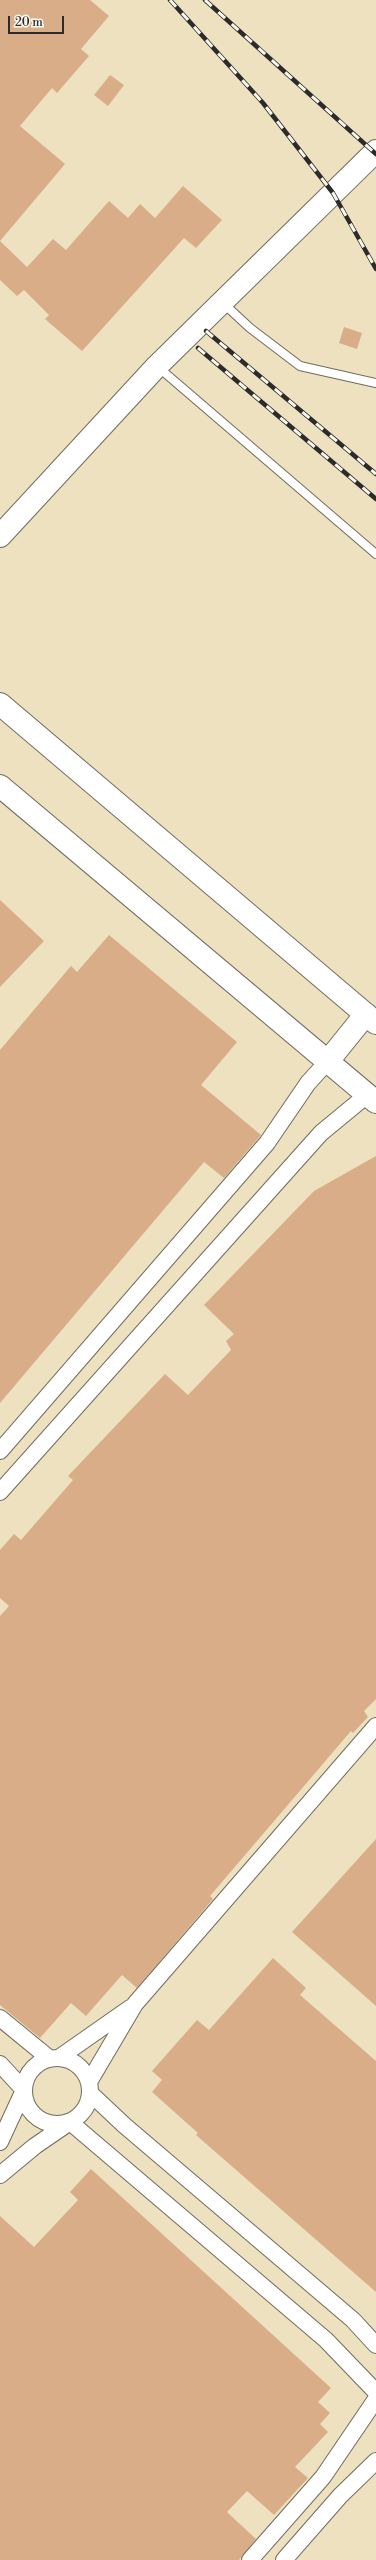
<!DOCTYPE html>
<style>
body{margin:0}
#map{position:relative;width:376px;height:2560px;overflow:hidden;background:#ede1c0;font-family:"Libre Bodoni",serif}
canvas{display:block}
.scale{position:absolute;left:8px;top:16px;width:56px;height:18px;box-sizing:border-box;border:2px solid #2b2b2b;border-top:0;padding-left:5px;font-size:12px;line-height:14px;white-space:nowrap;color:#2b2b2b;-webkit-text-stroke:3px #fbf7ec;paint-order:stroke}
</style>
<div id="map">
<canvas width="376" height="2560"></canvas>
<div class="scale">20 m</div>
</div>
<script>
const context = document.querySelector('canvas').getContext('2d');
context.lineJoin = 'round';
function fill(path, color) { context.fillStyle = color; context.fill(path, 'evenodd'); }
const poly = rows => new Path2D(rows.map(r => 'M' + r).join(''));
function strokePath(path, color, width, dash) { context.strokeStyle = color; context.lineWidth = width; context.lineCap = dash ? 'butt' : 'round'; context.setLineDash(dash || []); context.stroke(path); }
const building = poly([
 [0,0,90,0,109,16,81,49,89,56,57,93,52,88,20,126,65,164,0,241],
 [110,75,124,85,108,106,94,95],
 [183,186,222,220,196,248,184,238,82,351,45,319,49,315,24,290,17,296,0,280,0,241,27,267,53,239,66,250,109,201,128,218,140,204,155,218],
 [344,327,362,333,357,349,339,343],
 [0,900,44,941,0,987],
 [109,935,237,1042,201,1085,261,1135,224,1178,204,1162,0,1403,0,1050,71,966,77,972],
 [376,1156,376,1699,364,1711,368,1717,353,1733,351,1731,210,1896,213,1899,137,1988,122,1975,86,2016,71,2003,40,2038,0,2005,0,1616,9,1606,0,1598,0,1550,14,1534,21,1540,73,1480,68,1476,165,1374,188,1395,231,1350,226,1341,234,1334,204,1305,314,1191],
 [376,1839,376,2006,292,1932],
 [273,1958,306,1988,300,1995,376,2061,376,2292,196,2135,198,2133,152,2092,162,2080,152,2071,197,2020,209,2030],
 [91,2169,331,2388,318,2402,330,2413,320,2424,328,2432,295,2467,308,2478,274,2515,247,2491,227,2512,256,2539,239,2560,0,2560,0,2216,34,2247,78,2200,70,2192]
]);
const lane = poly([
 [223,303,250,328,300,366,376,383],
 [158,367,376,554]
]);
const street = poly([
 [0,1451,267,1143,308,1083,328,1061],
 [0,1492,321,1133,367,1095],
 [0,2018,50,2059],
 [60,2057,130,2008],
 '24 2091a33 33 0 1 1 66 0a33 33 0 1 1-66 0Z',
 [0,2064,24,2090,0,2142],
 [89,2082,135,2004,376,1726],
 [90,2093,124,2125,353,2320,376,2345],
 [0,2175,35,2146,70,2122,326,2340,376,2392],
 [250,2560,323,2477,376,2399],
 [284,2560,340,2496,376,2461]
]);
const secondary = poly([
 [0,536,157,366,376,151],
 [0,704,376,1023],
 [0,786,376,1102],
 [328,1061,366,1014]
]);
const rail = poly([
 [170,0,263,103,333,193,376,269],
 [205,0,376,154],
 [206,331,376,474],
 [198,348,376,499]
]);
fill(building, '#d9ad87');
strokePath(lane, '#6f6b5f', 10);
strokePath(street, '#6f6b5f', 18);
strokePath(secondary, '#6f6b5f', 24);
strokePath(lane, '#fff', 8);
strokePath(street, '#fff', 16);
strokePath(secondary, '#fff', 22);
strokePath(rail, '#2b2b2b', 4.5);
strokePath(rail, '#fbf7ec', 3, [9]);
</script>
